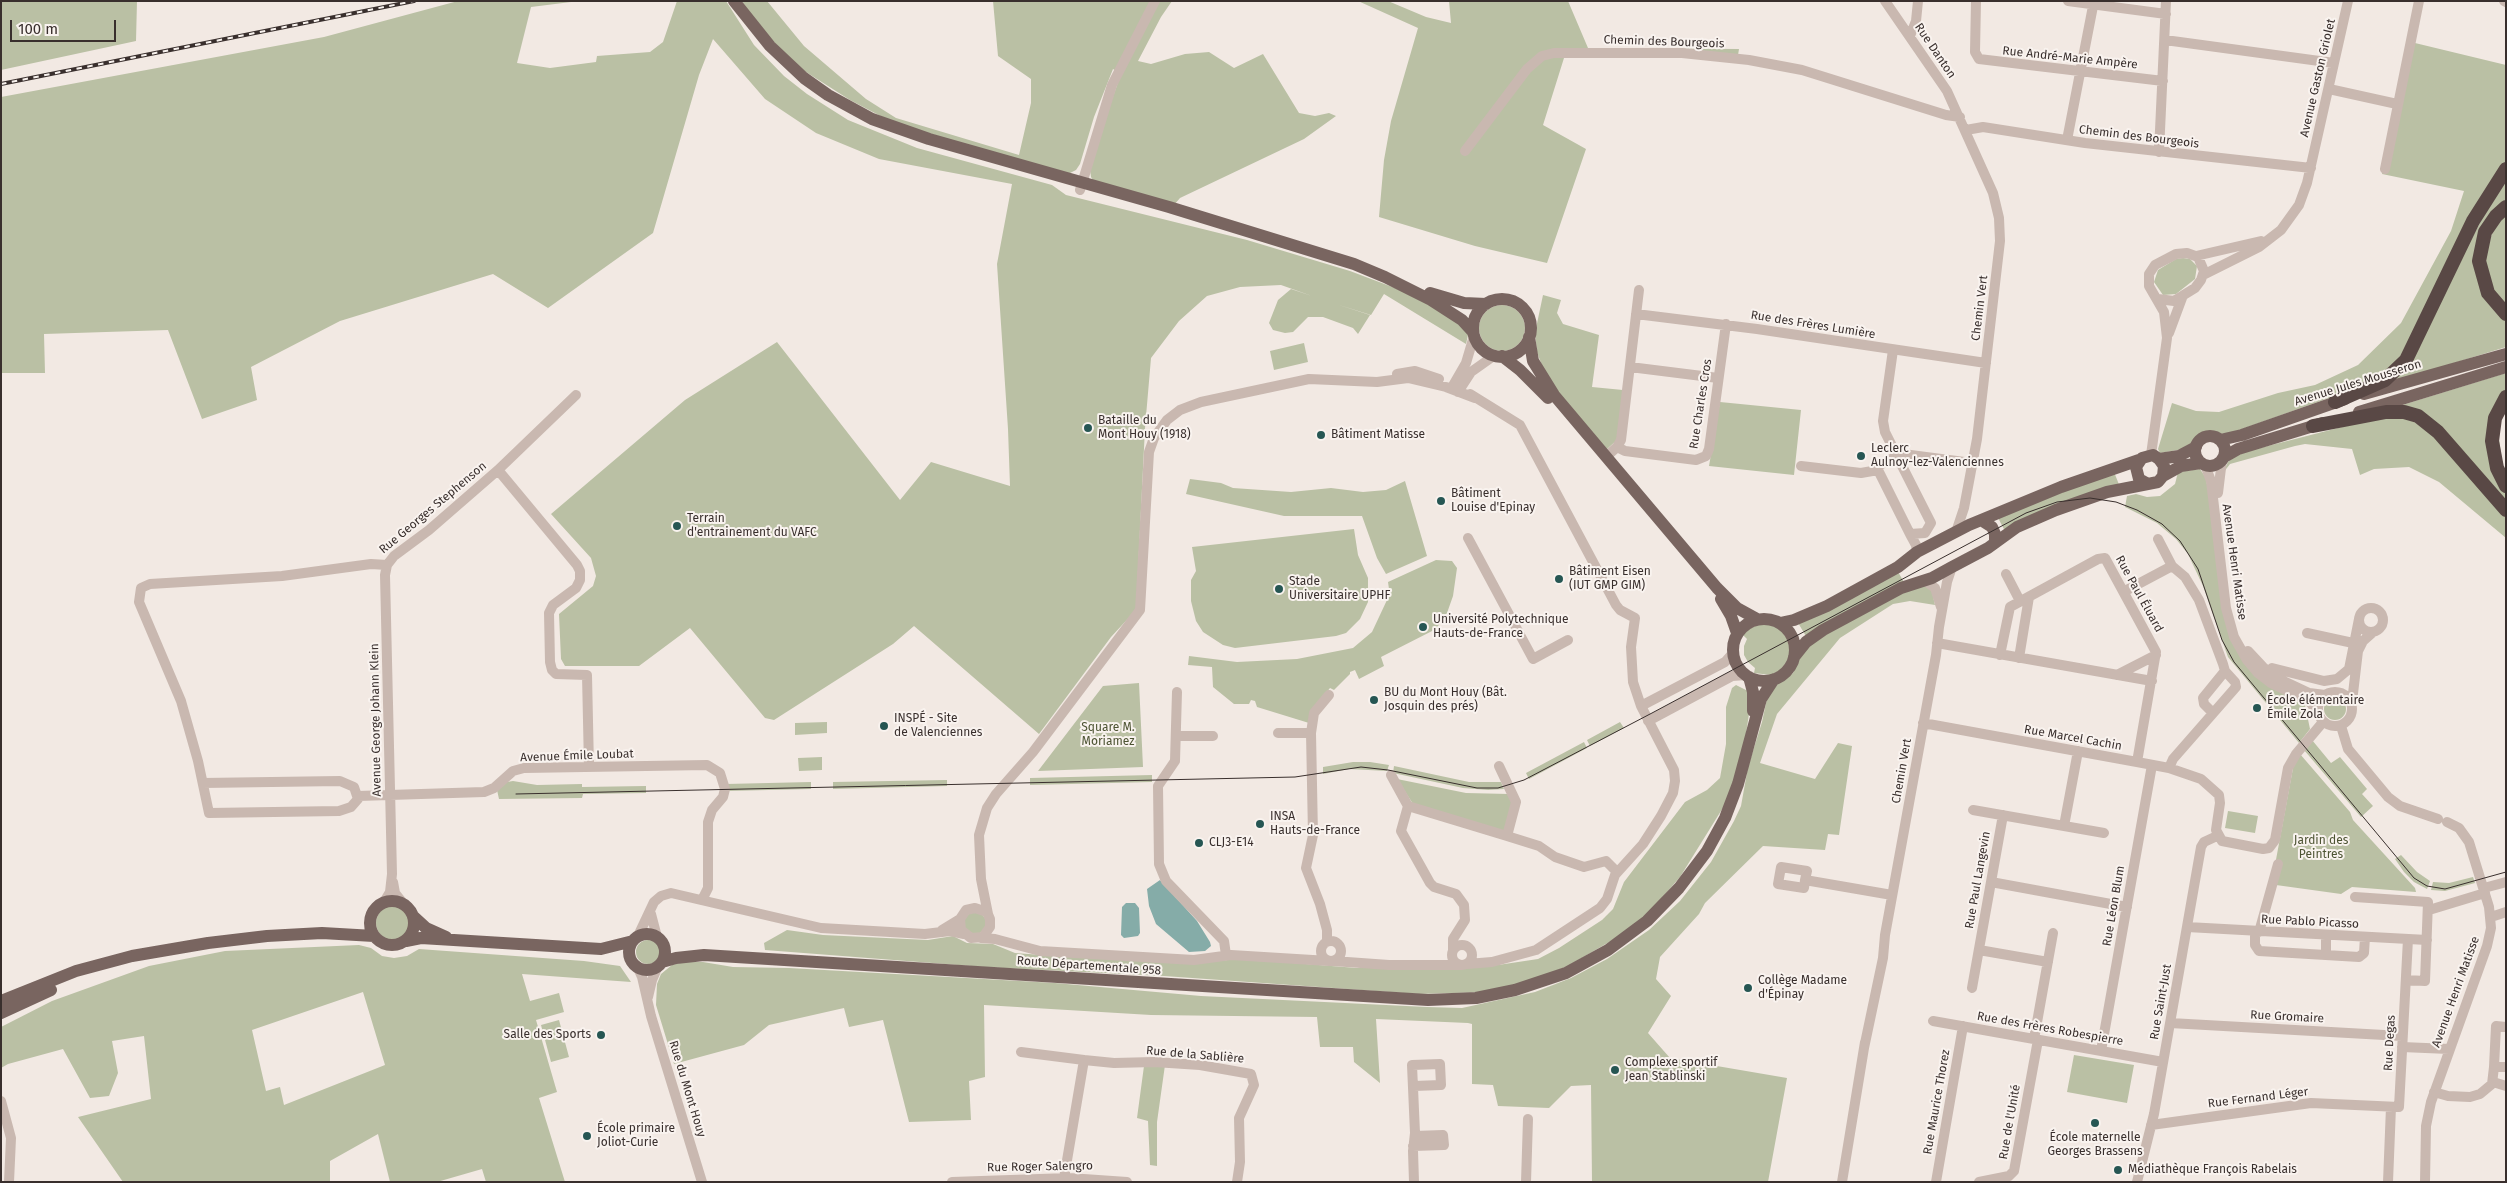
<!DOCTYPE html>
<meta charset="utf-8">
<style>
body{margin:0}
#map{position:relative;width:2507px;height:1183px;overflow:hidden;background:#f2e9e3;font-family:"Fira Sans",sans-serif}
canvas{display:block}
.frame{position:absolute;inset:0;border:2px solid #392f2d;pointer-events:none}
.scale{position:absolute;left:10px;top:20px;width:106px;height:22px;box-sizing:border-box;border:2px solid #392f2d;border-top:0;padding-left:6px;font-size:15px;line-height:18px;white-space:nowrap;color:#392f2d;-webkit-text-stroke:4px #f9f3ef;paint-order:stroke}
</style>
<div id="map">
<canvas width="2507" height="1183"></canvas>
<div class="frame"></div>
<div class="scale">100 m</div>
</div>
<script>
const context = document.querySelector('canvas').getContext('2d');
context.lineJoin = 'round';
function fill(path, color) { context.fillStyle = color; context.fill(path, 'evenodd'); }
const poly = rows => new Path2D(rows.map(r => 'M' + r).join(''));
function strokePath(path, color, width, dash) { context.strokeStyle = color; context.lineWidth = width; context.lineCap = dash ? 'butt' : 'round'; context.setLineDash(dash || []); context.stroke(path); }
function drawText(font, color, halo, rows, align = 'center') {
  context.font = font + ' "Fira Sans",sans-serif'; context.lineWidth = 4; context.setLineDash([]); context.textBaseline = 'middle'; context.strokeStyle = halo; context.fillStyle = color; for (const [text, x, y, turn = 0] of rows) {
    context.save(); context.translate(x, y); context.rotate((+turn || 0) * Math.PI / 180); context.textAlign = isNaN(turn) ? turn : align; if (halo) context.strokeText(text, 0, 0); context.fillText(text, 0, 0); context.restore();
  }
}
const green = poly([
 [1,1,137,1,136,41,1,70],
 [458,1,579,1,531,7,517,63,550,68,596,62,597,56,650,52,663,42,677,1,726,1,754,45,784,76,807,94,848,120,917,148,1052,185,1066,195,1247,240,1350,271,1395,288,1428,303,1461,324,1468,335,1466,344,1384,294,1371,315,1336,304,1370,315,1358,334,1353,328,1323,317,1308,317,1293,332,1285,333,1273,330,1269,323,1278,300,1291,289,1312,296,1281,285,1240,287,1207,296,1179,321,1151,358,1145,428,1136,610,1111,637,1039,734,914,626,893,644,774,720,765,718,690,628,639,666,565,666,561,659,559,614,593,586,596,576,591,558,551,514,685,400,777,342,900,500,931,462,1010,486,1008,429,997,264,1012,184,879,159,816,133,765,99,713,39,699,75,653,233,548,308,493,274,340,321,251,367,257,400,202,419,168,330,44,334,45,373,1,373,1,97,324,37],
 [742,1,767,1,804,46,866,99,896,118,1019,155,1031,103,1031,79,998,56,993,1,1172,1,1161,17,1138,61,1151,64,1185,54,1209,52,1234,68,1263,54,1299,113,1315,116,1329,113,1336,116,1304,139,1180,198,1174,205,1094,182,1091,177,1090,170,1095,147,1121,74,1113,69,1094,117,1080,164,1076,170,1066,175,892,122,850,100,795,65,751,17],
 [1358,1,1388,1,1426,17,1451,23,1449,1,1568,1,1588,48,1739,49,1737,61,1678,56,1564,58,1543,125,1586,149,1547,263,1475,246,1379,217,1384,160,1391,121,1418,28],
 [2415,43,2506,65,2506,163,2406,351,2395,367,2360,387,2228,434,2204,433,2189,448,2160,453,2158,449,2172,403,2196,411,2219,412,2278,393,2315,385,2358,365,2401,323,2451,231,2464,191,2382,174],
 [2506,174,2506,203,2476,256,2506,317,2506,347,2389,383,2432,312],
 [2506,213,2506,307,2497,299,2487,277,2485,251,2496,224],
 [2183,258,2190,259,2197,266,2195,279,2176,294,2163,295,2154,282,2158,270,2176,259],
 [1543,295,1561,300,1557,313,1563,324,1599,335,1592,387,1623,390,1618,439,1606,450,1560,400,1545,374,1537,352,1535,333],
 '1479 328a23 23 0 1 1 46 0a23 23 0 1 1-46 0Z',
 [1304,343,1308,362,1274,370,1270,351],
 [2506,373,2506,393,2495,410,2506,490,2506,506,2476,474,2399,406],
 [1720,402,1801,410,1794,475,1709,466],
 [2385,416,2402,418,2423,424,2506,516,2506,538,2439,482,2409,467,2374,469,2360,475,2352,449,2305,444,2295,446,2230,464,2223,473,2228,462,2235,456,2252,450],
 [2200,469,2206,478,2230,633,2296,699,2296,701,2305,705,2310,729,2299,743,2228,657,2203,586,2188,554,2176,539,2157,523,2125,507,2127,496,2136,494,2147,497,2160,496,2175,484,2178,472],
 [2114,472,2120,487,2005,531,1997,516],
 [1190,479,1221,483,1233,488,1291,492,1331,488,1363,492,1386,490,1405,481,1427,556,1386,574,1377,558,1362,516,1284,516,1186,494],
 [1354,529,1358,555,1368,578,1368,602,1360,619,1346,633,1336,636,1235,648,1223,645,1203,632,1196,621,1191,601,1191,580,1196,571,1192,547],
 [1436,560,1452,561,1457,568,1453,596,1447,613,1436,629,1381,657,1384,666,1359,679,1355,670,1350,672,1350,674,1334,690,1330,688,1318,703,1309,723,1257,707,1255,701,1251,700,1249,704,1234,704,1213,687,1212,667,1188,665,1189,656,1237,662,1297,659,1353,648,1372,632,1387,600,1389,589,1388,582],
 [1897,570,1905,584,1807,638,1797,621],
 [1917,585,1931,587,1935,605,1910,601,1893,604,1840,638,1777,714,1760,763,1815,779,1838,743,1852,746,1839,835,1828,834,1825,850,1763,846,1705,903,1699,914,1660,957,1656,979,1671,996,1648,1033,1670,1058,1787,1078,1768,1182,1592,1182,1591,1085,1571,1086,1549,1108,1498,1106,1493,1085,1472,1084,1472,1024,1468,1023,1376,1019,1380,1083,1354,1062,1353,1047,1320,1047,1317,1017,1151,1015,984,1005,985,1077,969,1081,971,1120,909,1122,883,1020,849,1027,844,1008,769,1025,744,1045,674,1064,656,1005,657,984,661,974,672,965,684,962,703,962,733,967,789,968,1055,983,1201,996,1427,1007,1462,1008,1535,992,1571,978,1607,959,1649,930,1680,901,1711,862,1734,821,1741,806,1748,767,1762,722,1769,689,1793,673,1802,651,1815,639],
 [1759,624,1768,624,1779,628,1789,641,1790,652,1788,661,1779,671,1771,675,1754,673,1755,668,1748,662,1744,655,1744,646,1747,639,1743,635,1749,629],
 [1139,683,1143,767,1038,771,1103,686],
 [1736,685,1748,691,1749,714,1743,753,1729,798,1680,877,1647,915,1616,938,1568,966,1529,981,1488,992,1418,994,1164,976,984,967,765,950,764,943,787,930,823,935,928,940,953,936,967,943,993,944,1015,953,1042,955,1214,961,1242,959,1357,968,1498,965,1538,959,1559,948,1602,920,1613,909,1624,882,1685,802,1707,790,1720,778,1726,744,1726,707,1732,688],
 '2324 709a11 11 0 1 1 22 0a11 11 0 1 1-22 0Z',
 [827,722,827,733,795,735,795,723],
 [1620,722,1624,728,1590,746,1587,740],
 [2312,740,2331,763,2340,757,2367,789,2362,794,2373,806,2361,817,2304,750],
 [1584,742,1587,748,1529,779,1526,773],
 [2300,754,2350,812,2353,820,2415,888,2416,892,2352,887,2341,894,2276,885,2275,865,2293,768],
 [822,757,822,770,799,771,798,758],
 [1353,762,1370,762,1389,765,1387,771,1349,769,1323,774,1323,767],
 [1394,766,1469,782,1501,782,1504,789,1488,790,1463,788,1393,773],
 [1152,775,1152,782,1030,785,1030,778],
 [1397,779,1466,793,1509,794,1512,800,1506,832,1413,804],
 [947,780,947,786,833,789,833,782],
 [513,781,537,785,582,784,582,787,646,786,646,793,583,794,582,798,499,799,497,790,507,782],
 [811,782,811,789,727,791,726,784],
 [2228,811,2258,816,2255,833,2225,828],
 [2401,855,2417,872,2430,881,2427,889,2414,882,2404,872,2395,859],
 [2473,877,2475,883,2445,891,2431,890,2433,882,2449,883],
 '376 923a17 17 0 1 1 34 0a17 17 0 1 1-34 0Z',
 '964 923a11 11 0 1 1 22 0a11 11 0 1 1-22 0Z',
 '636 952a12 12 0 1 1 24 0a12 12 0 1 1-24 0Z',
 [359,945,371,948,382,956,394,958,407,956,419,949,584,961,620,966,631,982,522,974,530,1001,559,993,564,1012,536,1020,557,1092,539,1098,565,1182,486,1182,482,1169,437,1182,390,1182,378,1134,330,1161,330,1182,123,1182,78,1117,151,1099,144,1036,112,1041,118,1073,109,1096,90,1098,63,1049,8,1064,1,1068,1,1027,52,1001,149,966,225,951],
 [363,992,385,1065,284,1105,280,1087,266,1091,252,1030],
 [559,1020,569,1057,551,1062,541,1025],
 [2074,1055,2134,1065,2127,1103,2067,1092],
 [1165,1065,1157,1122,1157,1166,1150,1165,1148,1121,1137,1118,1144,1066]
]);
const water = poly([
 [1160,880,1197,921,1210,942,1211,946,1205,951,1189,952,1156,924,1149,906,1147,889],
 [1126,903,1135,903,1139,908,1140,933,1138,936,1124,938,1121,935,1122,907]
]);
const minor = poly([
 [1885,1,1947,91,1993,193,1999,218,2000,241,1977,439,1964,508,1956,532],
 [1976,1,1975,52,1979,59,2163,81],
 [2068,1,2166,14],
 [2504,1,2506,2],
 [1910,36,1916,21,1918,1],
 [2165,40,2334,63],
 [2329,89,2397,104],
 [1966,130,1983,127,2085,143,2311,168],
 [2067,140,2094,1],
 [1465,151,1527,69,1542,56,1554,53,1682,53,1749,60,1802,70,1946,115,1960,117],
 [2159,152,2166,1],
 [2385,169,2419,1],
 [1080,190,1112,85,1155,1],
 [2196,256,2261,241],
 [2203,275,2259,247,2281,230,2299,205,2307,183,2348,1],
 [1636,314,1757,329,1986,363],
 [2169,333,2182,298],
 [1893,350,1883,421,1885,432,1897,456,1903,454,1972,463],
 [1630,367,1718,378],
 [1397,374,1415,371,1439,379],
 [1451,389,1466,363,1474,336],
 [1458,392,1471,372,1495,355],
 [1617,447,1625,451,1696,460,1706,456,1709,449,1726,324],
 [2151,455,2167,338,2164,312,2149,286,2149,274,2155,265,2176,254,2187,253,2198,257,2204,271,2201,280,2195,288,2174,301,2158,299],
 [1606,457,1617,447,1621,440,1639,290],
 [2205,465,2211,481,2226,608,2234,637,2247,660,2258,673,2271,683,2309,701,2318,712],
 [1801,466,1861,473,1878,470],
 [498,470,577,565,580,571,580,580,576,588,553,605,549,613,550,662,552,670,556,674,587,675,589,767],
 [2218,493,2222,460],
 [1910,534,1925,533,1931,523,1897,456,1876,467,1878,470,1910,534,1916,545,1917,552],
 [1468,538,1533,659,1568,640],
 [2158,539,2172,566],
 [2006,574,2020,601],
 [1924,580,1935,588,1941,607],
 [2125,591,2172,566,2185,577,2199,600,2223,664,2225,671,2203,698,2204,704,2213,713],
 '2359 620a12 12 0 1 1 24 0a12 12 0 1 1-24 0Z',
 [2307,633,2353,643],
 [1937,643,2152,681],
 [2248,651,2263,667,2275,677,2309,693,2325,695],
 [2019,658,2029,597],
 [2272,668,2324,681,2337,679,2349,669,2359,619],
 [2117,675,2156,655],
 '2318 709a17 17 0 1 1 34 0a17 17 0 1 1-34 0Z',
 [1177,692,1175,761,1158,786,1159,864,1166,881,1224,941,1226,955],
 [2352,702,2358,651,2363,641,2372,633],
 [1641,706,1725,662,1733,653],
 [1648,721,1732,676,1746,675],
 [1923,723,2137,762,2156,652,2105,558,2098,559,2010,607,2000,655],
 [2341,726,2348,749,2388,797,2400,806,2438,819],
 [1278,733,1311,733,1313,835,1306,868,1320,904,1327,930,1327,942],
 [1311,733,1314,713,1329,695],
 [1176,736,1213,736],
 [2137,762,2169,768,2173,759,2236,687,2235,682,2225,671],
 [1499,766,1516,802,1507,836,1539,846,1555,857,1584,867,1606,861,1617,872],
 [2169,768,2201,779,2219,795,2220,803,2216,830,2222,841,2263,849,2269,848,2275,840,2288,768,2296,754,2323,722],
 [1391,775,1408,806,1507,836],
 [203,783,340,781,354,787,358,799,351,807,339,811,209,813,198,761,181,701,139,602,141,588,150,584,282,576,371,564,387,565],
 [358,796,484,792,494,788,513,771,524,768,707,765,720,773,725,789,723,797,712,810,708,822,708,888,702,900],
 [1408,806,1401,831,1430,883,1434,887,1456,894,1464,905,1465,920,1453,939,1453,950],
 [1973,810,2104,833],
 [2064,826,2078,751],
 [1805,880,1804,888,1778,884,1781,867,1807,871,1805,880,1892,895],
 [393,882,395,893,403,903],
 [1991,882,2127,907],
 [2484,888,2506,882],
 [2355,897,2428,902,2425,981,2406,980],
 [384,902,390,892,392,874,385,575,387,565,394,556,429,530,498,470,576,395],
 [2429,910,2485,893],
 [651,914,657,937],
 [988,914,981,879,979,835,987,808,996,794,1033,752,1140,610,1149,452,1154,438,1167,420,1180,410,1201,402,1309,379,1377,382,1408,378,1446,387,1475,398],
 [2491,917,2506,912],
 [2187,927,2427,940],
 [942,930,960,919,966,910,975,908,987,912,990,919,990,927,983,937,971,938,961,930,960,919],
 [2255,931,2255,945,2259,951,2359,957,2364,953,2365,937],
 [2259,932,2278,864],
 [638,936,654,902,661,896,671,893,821,928,925,934,950,931,964,934],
 [981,938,995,939,1040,951,1194,960,1231,955,1329,961],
 '1321 951a10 10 0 1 1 20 0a10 10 0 1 1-20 0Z',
 '1452 955a10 10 0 1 1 20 0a10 10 0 1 1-20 0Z',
 [1979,950,2048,962],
 [2326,955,2326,935],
 [1333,961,1389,965,1460,965],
 [1467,964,1492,962,1536,950,1600,908,1607,899,1615,875,1643,844,1661,816,1673,793,1675,781,1674,770,1641,706,1633,682,1631,647,1635,618,1620,610,1616,605,1520,425,1470,394],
 [637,966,642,977,651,1016,702,1182],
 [1972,988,2003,815],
 [648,997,652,980,658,966],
 [1933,1021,2163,1062],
 [2170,1023,2402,1036],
 [2506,1027,2496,1026,2494,1067,2506,1067],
 [2034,1039,2053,933],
 [2402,1047,2449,1049],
 [1864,1048,1883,958,1885,935,1936,655,1939,627,1947,582,1952,567],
 [2101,1051,2152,765],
 [1021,1052,1084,1060],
 [2493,1082,2506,1086],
 [1414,1086,1441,1085,1440,1064,1412,1065,1415,1133,1413,1151,1414,1182],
 [2434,1092,2448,1096,2470,1097,2480,1094,2492,1084,2494,1067],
 [1,1101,11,1138,9,1182],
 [2151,1125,2311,1103,2399,1107,2408,939],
 [1413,1146,1444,1145,1443,1135,1415,1136],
 [1064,1178,1084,1060,1114,1063,1154,1062,1200,1065,1251,1074,1254,1085,1239,1118,1240,1162,1237,1182],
 [952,1182,1069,1178,1127,1182],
 [1526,1182,1528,1119],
 [1842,1182,1865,1042],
 [1936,1182,1963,1026],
 [1979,1182,2009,1176,2014,1171,2038,1040],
 [2137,1182,2154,1114,2201,847,2204,842,2217,836],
 [2388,1182,2391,1107],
 [2425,1182,2426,1126,2431,1102,2487,946,2491,928,2489,907,2469,842,2459,828,2447,822]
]);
const major = poly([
 [734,1,770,46,804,78,828,95,872,119,929,139,1169,207,1354,264,1385,277,1431,300,1462,320,1473,332],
 [1430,293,1464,303,1486,304],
 '1473 328a29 29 0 1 1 58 0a29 29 0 1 1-58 0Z',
 [1529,337,1533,361,1554,395,1717,588,1737,608,1757,619],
 [1502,356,1520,370,1548,398],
 [2364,394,2506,354],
 [2359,412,2506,367],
 '2195 451a15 15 0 1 1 30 0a15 15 0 1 1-30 0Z',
 [2220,440,2242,435,2345,399],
 [2224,457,2238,449,2323,423],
 [2159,459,2179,456,2196,447],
 [2163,476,2181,466,2201,463],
 [1981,520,1992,527,1995,534,1995,543],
 [1721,599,1731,616,1737,633],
 '1733 650a31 31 0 1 1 62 0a31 31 0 1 1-62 0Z',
 [1780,623,1794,620,1827,606,1898,567,1917,552,1969,525,2061,487,2139,460],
 [1794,657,1806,642,1823,630,1901,588,1932,578,1952,567,1988,548,2017,527,2056,510,2107,492,2158,482,2163,476,2164,466,2159,459,2153,455,2142,458,2136,467,2139,479,2148,484],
 [1749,677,1753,692,1753,711],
 '370 923a22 22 0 1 1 44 0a22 22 0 1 1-44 0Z',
 [414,917,426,928,446,937],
 '629 952a18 18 0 1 1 36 0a18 18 0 1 1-36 0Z',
 [406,941,421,938,601,949,633,941],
 [662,962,676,958,704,955,1428,1000,1476,998,1515,990,1566,973,1608,950,1647,921,1679,888,1707,851,1725,818,1738,784,1761,699,1774,679],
 [1,1001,76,971,132,956,208,943,267,936,322,933,374,936],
 [1,1013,51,990]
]);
const highway = poly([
 [2506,207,2496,216,2485,232,2479,261,2488,293,2506,314],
 [2506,397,2495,418,2492,441,2497,468,2506,486],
 [2335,402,2385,380,2406,360,2473,221,2506,169],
 [2313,426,2386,412,2404,412,2418,416,2438,432,2506,510]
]);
const tram = poly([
 [516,794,1295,777,1361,767,1388,770,1477,788,1498,788,1524,780,1652,713,2026,513,2057,502,2090,498,2116,502,2137,510,2162,524,2180,541,2198,569,2222,640,2234,662,2414,878,2427,886,2445,889,2506,872]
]);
const rail = poly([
 [1,84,414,1]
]);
const markers = [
 [1088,428,5,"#265653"],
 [1321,435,5,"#265653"],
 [1861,456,5,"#265653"],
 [1441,501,5,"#265653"],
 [677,526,5,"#265653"],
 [1559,579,5,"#265653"],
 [1279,589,5,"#265653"],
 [1423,627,5,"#265653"],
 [1374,700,5,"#265653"],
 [2257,708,5,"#265653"],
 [884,726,5,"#265653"],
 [1260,824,5,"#265653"],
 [1199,843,5,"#265653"],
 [1748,988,5,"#265653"],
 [601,1035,5,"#265653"],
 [1615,1070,5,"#265653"],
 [2095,1123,5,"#265653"],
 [587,1136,5,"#265653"],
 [2118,1170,5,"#265653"]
];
const streetNames = [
 ["Chemin des Bourgeois",1664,42,2],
 ["Rue Danton",1935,51,56],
 ["Rue André-Marie Ampère",2070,58,6],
 ["Avenue Gaston Griolet",2318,78,-77],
 ["Chemin des Bourgeois",2139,137,7],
 ["Chemin Vert",1980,308,-83],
 ["Rue des Frères Lumière",1813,325,9],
 ["Avenue Jules Mousseron",2358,383,-17],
 ["Rue Charles Cros",1701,404,-81],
 ["Rue Georges Stephenson",433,508,-40],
 ["Avenue Henri Matisse",2234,562,82],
 ["Rue Paul Éluard",2139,594,61],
 ["Avenue George Johann Klein",376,720,-91],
 ["Rue Marcel Cachin",2073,738,10],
 ["Avenue Émile Loubat",577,756,-2],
 ["Chemin Vert",1902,771,-80],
 ["Rue Paul Langevin",1978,880,-80],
 ["Rue Léon Blum",2114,906,-80],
 ["Rue Pablo Picasso",2310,922,3],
 ["Route Départementale 958",1089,966,4],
 ["Avenue Henri Matisse",2456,992,-70],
 ["Rue Saint-Just",2161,1002,-80],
 ["Rue Gromaire",2287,1017,3],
 ["Rue des Frères Robespierre",2050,1029,10],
 ["Rue Degas",2390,1043,-87],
 ["Rue de la Sablière",1195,1055,5],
 ["Rue du Mont Houy",687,1089,73],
 ["Rue Fernand Léger",2258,1098,-7],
 ["Rue Maurice Thorez",1937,1102,-80],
 ["Rue de l'Unité",2010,1122,-80],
 ["Rue Roger Salengro",1040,1167,-1]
];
const poiNames = [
 ["Bataille du",1098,421],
 ["Mont Houy (1918)",1098,435],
 ["Bâtiment Matisse",1331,435],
 ["Leclerc",1871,449],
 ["Aulnoy-lez-Valenciennes",1871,463],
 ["Bâtiment",1451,494],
 ["Louise d'Epinay",1451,508],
 ["Terrain",687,519],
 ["d'entrainement du VAFC",687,533],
 ["Bâtiment Eisen",1569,572],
 ["(IUT GMP GIM)",1569,586],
 ["Stade",1289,582],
 ["Universitaire UPHF",1289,596],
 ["Université Polytechnique",1433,620],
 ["Hauts-de-France",1433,634],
 ["BU du Mont Houy (Bât.",1384,693],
 ["Josquin des prés)",1384,707],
 ["École élémentaire",2267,701],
 ["Émile Zola",2267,715],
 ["INSPÉ - Site",894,719],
 ["de Valenciennes",894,733],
 ["INSA",1270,817],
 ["Hauts-de-France",1270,831],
 ["CLJ3-E14",1209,843],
 ["Collège Madame",1758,981],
 ["d'Épinay",1758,995],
 ["Salle des Sports",591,1035,"right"],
 ["Complexe sportif",1625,1063],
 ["Jean Stablinski",1625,1077],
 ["École primaire",597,1129],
 ["Joliot-Curie",597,1143],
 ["École maternelle",2095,1138,"center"],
 ["Georges Brassens",2095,1152,"center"],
 ["Médiathèque François Rabelais",2128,1170]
];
const parkNames = [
 ["Square M.",1108,728],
 ["Moriamez",1108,742],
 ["Jardin des",2321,841],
 ["Peintres",2321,855]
];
fill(green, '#bac0a4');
fill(water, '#85aca8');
strokePath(minor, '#c9b8b0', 10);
strokePath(major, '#796560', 12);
strokePath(highway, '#594845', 14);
strokePath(tram, '#392f2d', 1);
strokePath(rail, '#392f2d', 4);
strokePath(rail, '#f9f3ef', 2, [5.5]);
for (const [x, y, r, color] of markers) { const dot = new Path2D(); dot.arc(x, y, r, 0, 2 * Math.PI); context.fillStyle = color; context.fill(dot); strokePath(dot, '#f9f3ef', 2); }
drawText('12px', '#392f2d', '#f9f3ef', streetNames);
drawText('12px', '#392f2d', '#f9f3ef', poiNames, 'left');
drawText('12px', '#4d5433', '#f9f3ef', parkNames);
</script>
